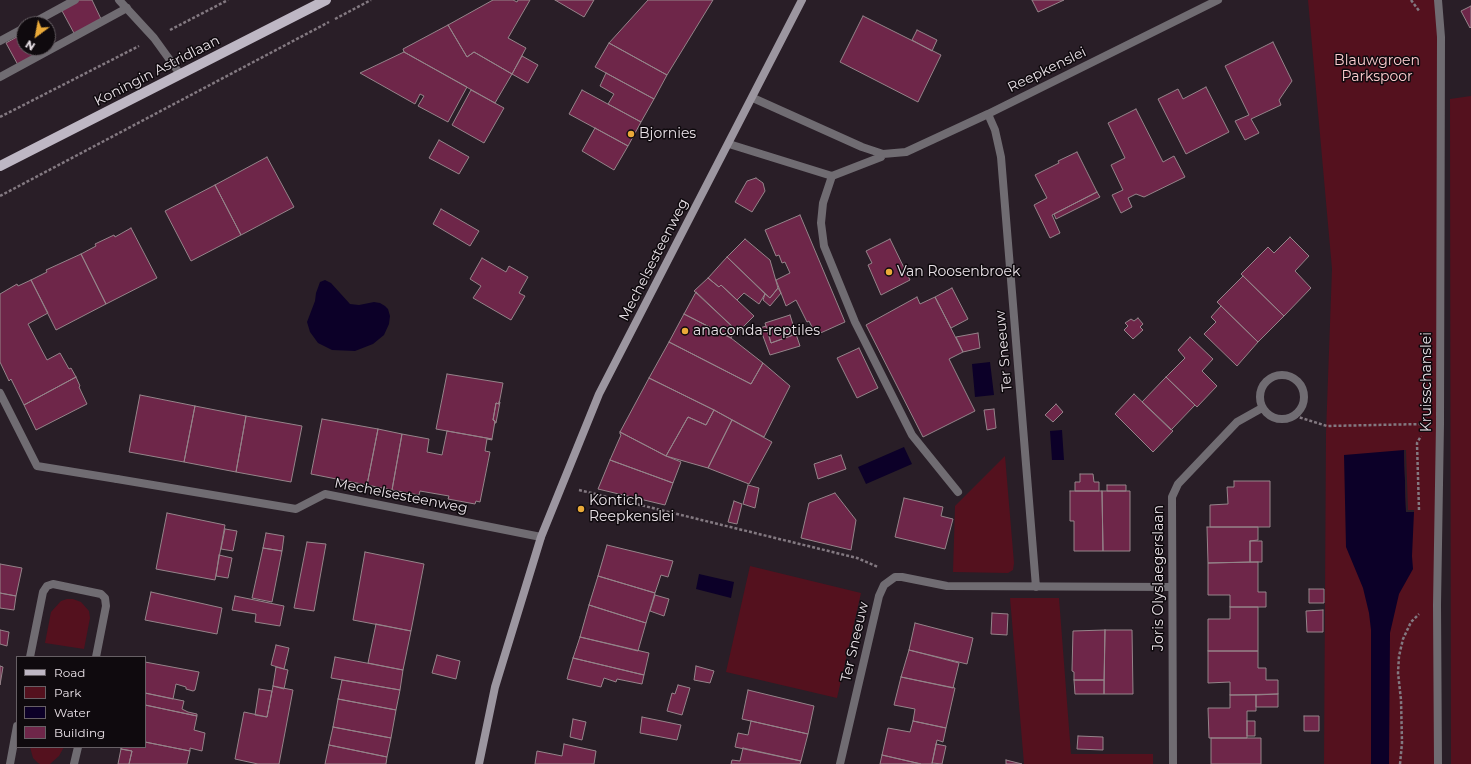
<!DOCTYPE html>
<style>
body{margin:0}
#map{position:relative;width:1471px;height:764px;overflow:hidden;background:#291e27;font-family:Montserrat,sans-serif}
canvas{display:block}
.legend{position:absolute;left:16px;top:656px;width:130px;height:92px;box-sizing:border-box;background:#0f0a0e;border:1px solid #676065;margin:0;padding:5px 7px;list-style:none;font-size:12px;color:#eae2e8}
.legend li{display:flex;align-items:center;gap:8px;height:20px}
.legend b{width:20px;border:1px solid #676065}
.north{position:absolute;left:16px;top:16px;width:40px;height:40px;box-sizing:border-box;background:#0f0a0e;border:1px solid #676065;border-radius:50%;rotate:212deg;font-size:11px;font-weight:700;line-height:16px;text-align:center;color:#eae2e8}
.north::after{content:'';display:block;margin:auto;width:14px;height:18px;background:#eaaa39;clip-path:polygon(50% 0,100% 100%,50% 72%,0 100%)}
</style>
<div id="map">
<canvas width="1471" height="764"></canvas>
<ul class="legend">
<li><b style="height:5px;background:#beb7c4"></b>Road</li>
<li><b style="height:11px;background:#54111e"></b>Park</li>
<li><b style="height:11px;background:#0c0028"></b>Water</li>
<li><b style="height:11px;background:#6e2649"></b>Building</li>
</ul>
<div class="north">N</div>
</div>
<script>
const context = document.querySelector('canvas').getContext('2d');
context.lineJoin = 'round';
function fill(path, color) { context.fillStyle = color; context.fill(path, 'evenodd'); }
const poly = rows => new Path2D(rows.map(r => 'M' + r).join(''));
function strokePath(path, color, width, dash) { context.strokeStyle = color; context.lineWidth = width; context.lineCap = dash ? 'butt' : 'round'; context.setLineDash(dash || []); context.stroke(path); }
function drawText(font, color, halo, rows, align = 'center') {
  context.font = font + ' Montserrat,sans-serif'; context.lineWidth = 3; context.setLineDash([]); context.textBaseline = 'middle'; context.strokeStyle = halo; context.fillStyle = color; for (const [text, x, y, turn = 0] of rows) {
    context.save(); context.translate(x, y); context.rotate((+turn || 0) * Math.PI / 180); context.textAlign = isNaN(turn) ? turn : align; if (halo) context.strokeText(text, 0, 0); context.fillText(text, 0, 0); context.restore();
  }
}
const green = poly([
 [1308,0,1438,0,1437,764,1324,764,1326,433,1332,269],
 [1471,96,1471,764,1451,764,1450,99],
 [1005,456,1014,563,1013,570,1008,573,953,572,955,506],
 [750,566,861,593,837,698,726,672],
 [1010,598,1059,598,1071,754,1153,754,1153,764,1024,764],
 [67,599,73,599,81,602,89,611,90,618,84,649,45,643,51,612,61,601],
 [30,747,64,747,59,756,50,764,40,764,38,763,33,758]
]);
const water = poly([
 [325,280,331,283,350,304,359,305,374,302,380,303,385,306,388,309,390,316,389,324,384,335,373,344,355,351,332,350,318,343,310,332,307,322,315,301,316,293,320,282],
 [990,362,994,395,975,397,972,364],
 [1062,430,1064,460,1052,460,1050,431],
 [904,447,912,464,866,484,858,467],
 [1404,450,1406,512,1414,512,1412,556,1413,569,1399,594,1390,633,1389,764,1371,764,1371,630,1369,613,1363,588,1346,547,1344,455],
 [699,574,734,582,731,598,696,589]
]);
const pier = poly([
 [1404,450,1406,450,1408,510,1414,510,1414,512,1406,512]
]);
const building = poly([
 [78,0,92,0,102,21,75,35,61,9,78,0],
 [493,0,513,0,517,2,518,0,530,0,508,38,526,48,512,74,474,52,467,57,448,25,493,0],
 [555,0,594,0,584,17,555,0],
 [648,0,713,0,667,75,609,43,648,0],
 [1032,0,1064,0,1038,12,1032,0],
 [1471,6,1471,27,1470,28,1461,11,1471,6],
 [863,16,941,55,918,102,840,62,863,16],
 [448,25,467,57,474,52,512,74,495,103,404,52,403,49,448,25],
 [917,30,937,40,932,51,912,40,917,30],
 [24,33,24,48,34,48,37,54,18,65,6,43,24,33],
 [1273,42,1292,81,1279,100,1281,105,1251,119,1259,133,1245,140,1235,121,1249,115,1225,66,1273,42],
 [609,43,667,75,654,99,595,67,609,43],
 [404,52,467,87,448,122,418,106,424,96,420,94,415,104,360,73,404,52],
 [522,56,538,65,528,83,512,74,522,56],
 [606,73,654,99,641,122,608,104,614,94,600,86,606,73],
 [1206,87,1229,132,1186,154,1158,99,1178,89,1183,99,1206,87],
 [471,90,504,108,484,143,452,125,471,90],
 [582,90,641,122,628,146,569,114,582,90],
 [1136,109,1163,162,1174,156,1185,177,1144,197,1136,194,1128,198,1132,207,1121,213,1112,195,1123,190,1111,165,1125,158,1108,123,1136,109],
 [595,128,628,146,614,170,582,151,595,128],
 [439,140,469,157,459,174,429,158,439,140],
 [1077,152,1097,192,1052,215,1060,233,1050,238,1034,205,1047,198,1035,175,1059,163,1058,161,1077,152],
 [267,157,294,207,241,235,215,185,267,157],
 [756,178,763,183,765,191,752,212,735,202,747,181,756,178],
 [215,185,241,235,191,261,165,211,215,185],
 [1097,192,1100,197,1056,219,1054,214,1097,192],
 [441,209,479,231,470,246,433,224,441,209],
 [800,215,845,322,816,335,809,321,807,322,796,300,786,306,776,280,790,273,785,262,782,263,779,255,776,256,765,230,800,215],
 [131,228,157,278,106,304,81,254,96,246,95,244,114,235,115,237,131,228],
 [1290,237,1309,256,1295,271,1311,288,1284,316,1241,274,1268,247,1274,253,1290,237],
 [745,239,770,260,778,288,770,298,727,257,745,239],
 [890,239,910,280,881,295,868,265,872,263,866,251,890,239],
 [81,254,106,304,56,330,31,280,47,272,46,270,81,254],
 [727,257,765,294,759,304,744,293,737,300,721,285,719,287,708,278,727,257],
 [482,258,506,272,509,266,528,277,519,293,525,296,511,320,473,298,481,286,470,279,482,258],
 [1243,276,1284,316,1258,342,1217,302,1243,276],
 [708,278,719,287,721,285,754,316,738,332,694,291,708,278],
 [31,280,48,313,28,324,47,360,60,353,69,369,71,368,76,377,24,405,11,379,9,381,0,362,0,294,17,284,18,286,31,280],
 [778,288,781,293,770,306,763,300,765,294,770,298,778,288],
 [952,288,968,319,951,328,935,297,952,288],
 [696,292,735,329,731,338,684,314,696,292],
 [917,297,920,304,935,297,963,352,949,359,975,411,923,437,866,325,917,297],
 [1221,306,1258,342,1237,366,1204,334,1216,322,1211,317,1221,306],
 [684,314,731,338,763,363,751,384,669,342,684,314],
 [790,315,796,334,771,343,765,323,790,315],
 [1138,318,1143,324,1140,327,1143,330,1133,339,1124,330,1128,326,1125,323,1131,319,1134,321,1138,318],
 [766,326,771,343,796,334,800,346,770,355,760,328,766,326],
 [978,333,980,348,963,352,956,337,978,333],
 [1190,337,1213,359,1202,371,1217,386,1197,407,1166,377,1185,358,1178,350,1190,337],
 [669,342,751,384,763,363,790,386,764,437,714,410,649,378,669,342],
 [859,348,878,388,857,398,837,358,859,348],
 [447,374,503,383,499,404,496,403,493,420,495,421,492,439,436,429,447,374],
 [76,377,80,386,79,387,87,404,36,430,24,405,76,377],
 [1166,377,1195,405,1171,430,1142,402,1166,377],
 [649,378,714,410,706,425,688,417,666,456,620,432,649,378],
 [1134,394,1173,431,1153,452,1115,414,1134,394],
 [140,395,195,406,184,462,129,452,140,395],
 [499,402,500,402,496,423,495,423,495,421,493,420,496,403,499,404,499,402],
 [1056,404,1063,412,1053,422,1045,415,1056,404],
 [195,406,246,416,236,472,184,462,195,406],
 [994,409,996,428,987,430,984,410,994,409],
 [714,410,732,420,708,468,666,456,688,417,706,425,714,410],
 [246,416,302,426,291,482,236,472,246,416],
 [322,419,378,429,367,485,311,474,322,419],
 [732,420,772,442,749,484,708,468,732,420],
 [378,429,402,434,392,490,367,485,378,429],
 [447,431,492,439,492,440,487,439,485,451,490,452,480,502,476,501,475,504,448,499,449,496,420,491,419,495,392,490,402,434,429,439,427,452,442,455,447,431],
 [620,432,666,456,681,462,673,483,610,460,621,435,620,434,620,432],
 [841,455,846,469,818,479,814,464,841,455],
 [610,460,673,483,665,505,598,489,610,460],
 [1080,474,1093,474,1094,482,1099,482,1099,491,1075,491,1075,482,1080,482,1080,474],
 [1234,481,1270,481,1270,527,1210,527,1210,505,1228,504,1227,487,1234,487,1234,481],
 [748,485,759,488,755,508,743,504,748,485],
 [1107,485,1126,485,1126,491,1107,491,1107,485],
 [1070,491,1102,491,1103,551,1074,551,1074,521,1070,521,1070,491],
 [1102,491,1130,491,1130,551,1103,551,1102,491],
 [835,493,856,520,851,550,801,538,809,503,835,493],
 [904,498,943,507,941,516,953,519,945,549,895,537,904,498],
 [734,501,742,504,737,524,728,522,734,501],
 [167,513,225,525,215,580,156,569,167,513],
 [1207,527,1258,527,1258,540,1250,541,1250,562,1208,563,1207,527],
 [225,529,237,531,233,551,221,549,225,529],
 [266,533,284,536,282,551,263,548,266,533],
 [1250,541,1262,541,1262,562,1250,562,1250,541],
 [307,542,326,544,314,611,294,608,307,542],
 [607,545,673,561,668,577,661,575,655,593,598,576,607,545],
 [263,548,282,551,272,602,252,598,263,548],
 [365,552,424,564,411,631,353,620,365,552],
 [219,555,232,558,228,578,216,576,219,555],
 [1258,562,1258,592,1266,592,1266,607,1230,607,1230,595,1208,595,1208,563,1258,562],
 [0,564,22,568,16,596,0,593,0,564],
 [598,576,655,593,646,623,589,605,598,576],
 [1309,589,1324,589,1324,603,1309,603,1309,589],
 [151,592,222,608,217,634,145,620,151,592],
 [0,593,16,596,14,610,0,608,0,593],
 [655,595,669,599,664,616,650,611,655,595],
 [235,596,284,606,280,626,255,622,256,614,232,610,235,596],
 [589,605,646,623,638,651,580,637,589,605],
 [1230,607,1258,607,1258,651,1208,651,1208,619,1230,619,1230,607],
 [1323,610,1323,632,1307,632,1306,611,1323,610],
 [992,613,1008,614,1007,635,991,634,992,613],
 [915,623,973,638,967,664,909,650,915,623],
 [376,624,411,631,403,670,368,663,376,624],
 [0,630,9,632,7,646,0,644,0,630],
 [1105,630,1104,680,1074,680,1074,672,1072,671,1073,631,1105,630],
 [1105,630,1132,630,1133,694,1104,694,1105,630],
 [580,637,649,653,644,675,573,658,580,637],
 [276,645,289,648,284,669,271,665,276,645],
 [909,650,959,663,953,688,901,677,909,650],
 [1208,651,1258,651,1258,668,1266,668,1266,680,1278,680,1278,694,1230,695,1230,682,1208,683,1208,651],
 [437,655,460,661,456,679,432,673,437,655],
 [335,657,403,670,400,690,331,678,335,657],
 [573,658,644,675,642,684,617,679,616,682,604,678,601,687,567,679,573,658],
 [145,662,199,672,195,690,193,691,186,689,186,687,176,684,173,699,145,693,145,662],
 [0,666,3,667,0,685,0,666],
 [696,666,714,671,710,683,694,680,696,666],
 [276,667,288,670,284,689,273,686,276,667],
 [901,677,955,688,946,728,913,721,915,709,894,705,901,677],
 [342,680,400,690,396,710,338,699,342,680],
 [1074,680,1104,680,1104,694,1075,694,1074,680],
 [678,685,690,688,682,715,667,711,672,693,675,694,678,685],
 [273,686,293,690,279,764,258,764,235,759,244,712,267,717,273,686],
 [259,689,272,691,267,717,255,715,259,689],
 [748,690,814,706,808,734,742,719,748,690],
 [145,693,184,701,182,709,188,712,197,714,197,716,145,705,145,693],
 [1278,694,1278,707,1256,707,1256,695,1278,694],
 [1230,695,1256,695,1256,711,1247,711,1247,738,1209,738,1208,708,1230,708,1230,695],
 [338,699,396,710,391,738,333,727,338,699],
 [145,705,197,716,194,730,205,733,202,751,190,748,190,751,145,742,145,705],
 [1304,716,1319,716,1319,731,1304,731,1304,716],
 [642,717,681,725,677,740,640,733,642,717],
 [573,719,586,722,582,740,570,737,573,719],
 [751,721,808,734,801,761,735,747,738,733,748,735,751,721],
 [913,721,946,728,943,742,937,740,932,764,921,764,882,755,888,728,910,732,913,721],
 [1247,721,1255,721,1255,736,1247,736,1247,721],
 [333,727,391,738,387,757,329,745,333,727],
 [1078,736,1103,737,1103,750,1077,749,1078,736],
 [1211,738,1261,738,1261,764,1211,764,1211,738],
 [145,742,190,751,187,764,129,764,132,751,121,749,121,747,145,747,145,742],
 [564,744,596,751,594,764,535,764,537,751,562,756,564,744],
 [936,744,946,746,942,764,932,763,936,744],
 [329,745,387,757,386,764,325,764,329,745],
 [743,748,801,761,800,764,731,764,732,760,740,761,743,748],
 [121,749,132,751,129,764,118,764,121,749],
 [882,755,921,764,880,764,882,755],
 [1006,760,1022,764,1006,764,1006,760]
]);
const path = poly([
 [1411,0,1420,12],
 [335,19,371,0],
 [170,30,228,0],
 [0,117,139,46],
 [0,196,329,22],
 [1295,416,1327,426,1423,424],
 [579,490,857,558,878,567],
 [1419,510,1417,443,1421,436],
 [1400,764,1402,743,1401,700,1398,673,1399,656,1403,639,1411,622,1419,614]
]);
const lane = poly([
 [119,0,154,38,180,74],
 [31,24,75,0],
 [0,41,24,28],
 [0,77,127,8],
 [832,176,823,203,821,223,824,246,855,322,912,435,958,492],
 [0,393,37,466,117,479]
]);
const street = poly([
 [753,98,862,147,883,154,906,152,988,114,1218,0],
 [988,114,995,130,1001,157,1036,587],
 [729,144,832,176,881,157,883,154],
 '1260 397a22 22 0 1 1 44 0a22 22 0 1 1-44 0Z',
 [117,479,296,509,325,494,541,537],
 [30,657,43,592,47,586,53,584,101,594,105,598,106,606,96,657],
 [10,764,17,726],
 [74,764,78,747],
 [840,764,879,596,884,585,895,577,902,577,947,586,1172,587],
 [1173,764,1172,497,1178,484,1237,422,1262,408],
 [1438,764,1437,605,1440,424,1441,37,1438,0]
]);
const secondary = poly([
 [479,764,495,687,541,537,599,394,802,0]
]);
const primary = poly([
 [0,166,326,0]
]);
const markers = [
 [631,134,4,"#eaaa39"],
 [889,272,4,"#eaaa39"],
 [685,331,4,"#eaaa39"],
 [581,509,4,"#eaaa39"]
];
const parkNames = [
 ["Blauwgroen",1377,61],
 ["Parkspoor",1377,77]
];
const streetNames = [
 ["Reepkenslei",1047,70,-26],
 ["Koningin Astridlaan",157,71,-27],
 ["Mechelsesteenweg",654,260,-63],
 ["Ter Sneeuw",1004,351,-95],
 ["Kruisschanslei",1427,382,-90],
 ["Mechelsesteenweg",401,496,11],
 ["Joris Olyslaegerslaan",1159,578,-90],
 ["Ter Sneeuw",855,642,-77]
];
const poiNames = [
 ["Bjornies",639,134],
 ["Van Roosenbroek",897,272],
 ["anaconda-reptiles",693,331],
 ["Kontich",589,501],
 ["Reepkenslei",589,517]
];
fill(green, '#54111e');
fill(water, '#0c0028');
fill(pier, '#291e27');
fill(building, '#6e2649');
strokePath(building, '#95848a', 1);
strokePath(path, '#837981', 2.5, [3, 2]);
strokePath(lane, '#706c72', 8);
strokePath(street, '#706c72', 8);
strokePath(secondary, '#9c96a0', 8);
strokePath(primary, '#beb7c4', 10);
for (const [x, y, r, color] of markers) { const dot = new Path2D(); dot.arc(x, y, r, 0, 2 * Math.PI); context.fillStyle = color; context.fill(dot); strokePath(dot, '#0f0a0e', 1.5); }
drawText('14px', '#fecdd0', '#0f0a0e', parkNames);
drawText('14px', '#eae2e8', '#0f0a0e', streetNames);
drawText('14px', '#eae2e8', '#0f0a0e', poiNames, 'left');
</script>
